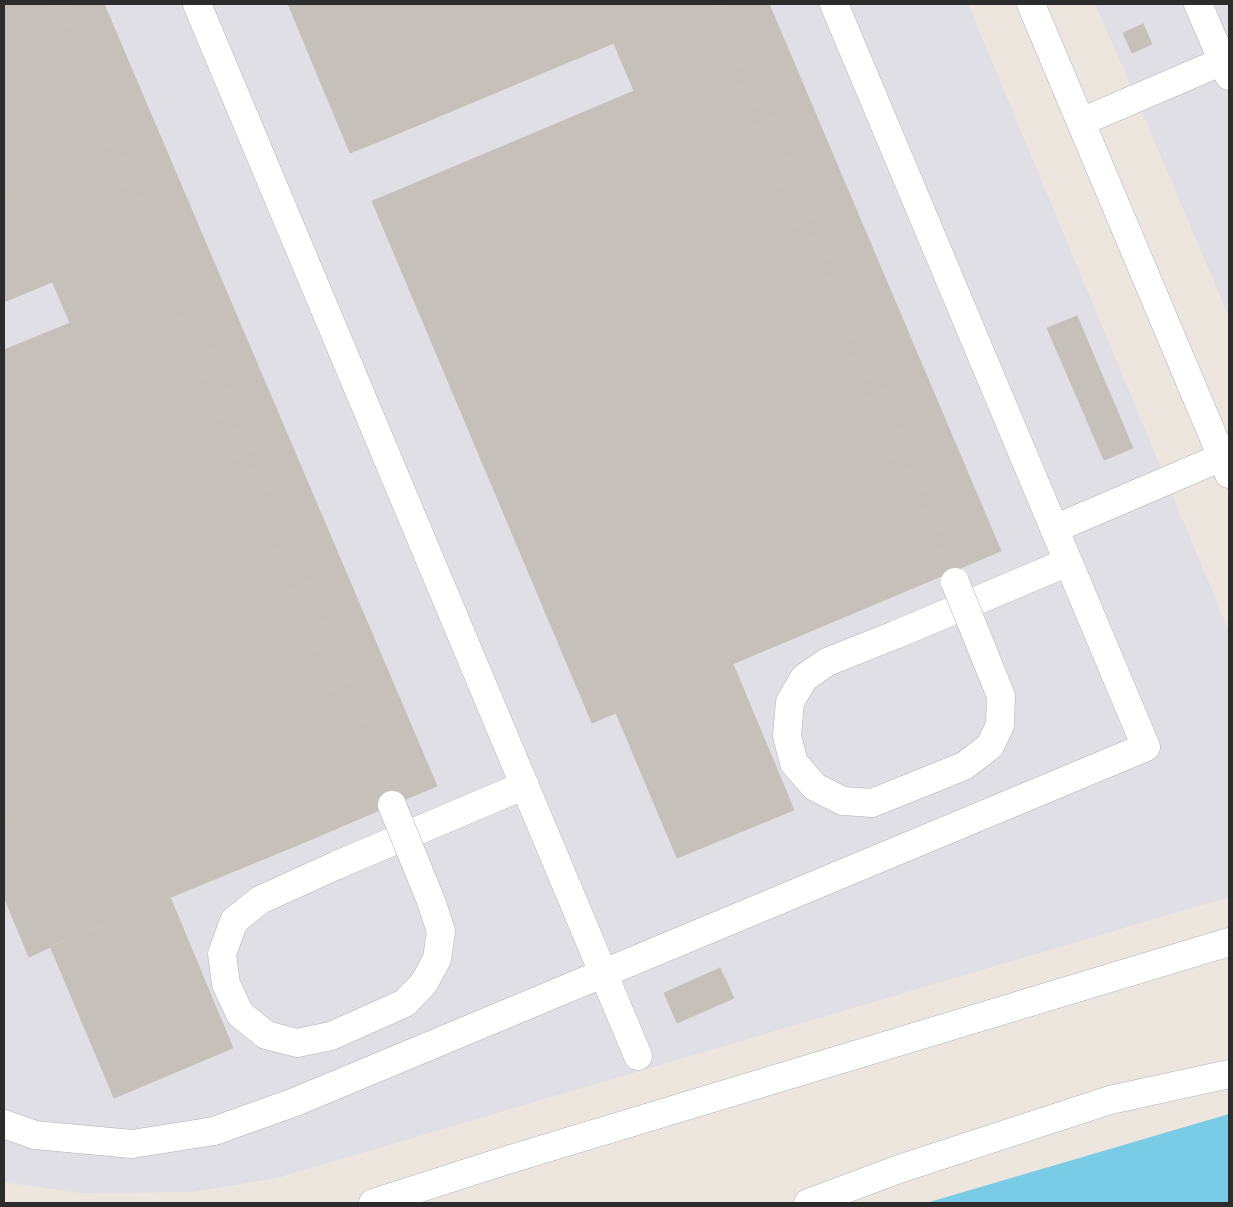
<!DOCTYPE html>
<style>
body{margin:0}
#map{position:relative;width:1233px;height:1207px;overflow:hidden;background:#ece6df;font-family:Quicksand,sans-serif}
canvas{display:block}
.frame{position:absolute;inset:0;border:5px solid #2c2c2c;pointer-events:none}
</style>
<div id="map">
<canvas width="1233" height="1207"></canvas>
<div class="frame"></div>
</div>
<script>
const context = document.querySelector('canvas').getContext('2d');
context.lineJoin = 'round';
function fill(path, color) { context.fillStyle = color; context.fill(path, 'evenodd'); }
const poly = rows => new Path2D(rows.map(r => 'M' + r).join(''));
function strokePath(path, color, width, dash) { context.strokeStyle = color; context.lineWidth = width; context.lineCap = dash ? 'butt' : 'round'; context.setLineDash(dash || []); context.stroke(path); }
const industrial = poly([
 [4,4,968,4,1229,631,1229,897,277,1178,193,1192,81,1193,4,1182],
 [1095,4,1229,4,1229,317,1136,98]
]);
const water = poly([
 [1229,1114,1229,1203,926,1203]
]);
const building = poly([
 [4,4,54,4,392,805,293,847,4,168,4,4],
 [54,4,104,4,437,786,392,805,54,4],
 [288,4,327,4,385,139,350,153,288,4],
 [327,4,597,4,614,43,385,139,327,4],
 [597,4,769,4,1001,551,856,612,597,4],
 [1143,24,1152,44,1132,53,1123,33,1143,24],
 [634,91,856,612,628,708,406,187,634,91],
 [4,168,52,282,4,302,4,168],
 [406,187,628,708,592,723,372,201,406,187],
 [1077,316,1133,448,1104,460,1047,328,1077,316],
 [70,323,293,847,64,941,4,799,4,350,70,323],
 [733,664,794,810,677,858,616,713,733,664],
 [4,799,64,941,29,957,4,897,4,799],
 [170,897,233,1048,114,1098,50,946,170,897],
 [720,968,734,998,677,1023,664,993,720,968]
]);
const minorTunnel = poly([
 [54,4,392,805],
 [714,4,955,582]
]);
const minor = poly([
 [197,4,638,1056],
 [1031,4,1229,474],
 [1198,4,1229,76],
 [1081,122,1223,61],
 [1054,529,1222,457],
 [895,635,1068,562],
 [337,865,525,785],
 [4,1124,35,1135,132,1144,214,1131,295,1102,1146,747,834,4],
 [373,1203,504,1161,1229,942],
 [808,1203,899,1169,1110,1100,1229,1074]
]);
const minorBridge = poly([
 [895,635,827,662,804,678,790,702,787,736,794,763,815,787,843,801,872,803,964,766,990,746,1000,725,1001,696,955,582],
 [337,865,260,900,234,921,222,954,226,984,240,1014,266,1035,297,1043,331,1036,405,1003,424,983,437,959,441,931,431,901,392,805]
]);
fill(industrial, '#e0dfe5');
fill(water, '#7acce6');
fill(building, '#c5c1ba');
strokePath(building, '#c7c2b9', 1);
strokePath(minorTunnel, '#c6c1bb', 28, [28, 14]);
strokePath(minor, '#afb1bb', 29);
strokePath(minor, '#fff', 28);
strokePath(minorBridge, '#afb1bb', 29, []);
strokePath(minorBridge, '#fff', 28);
</script>
